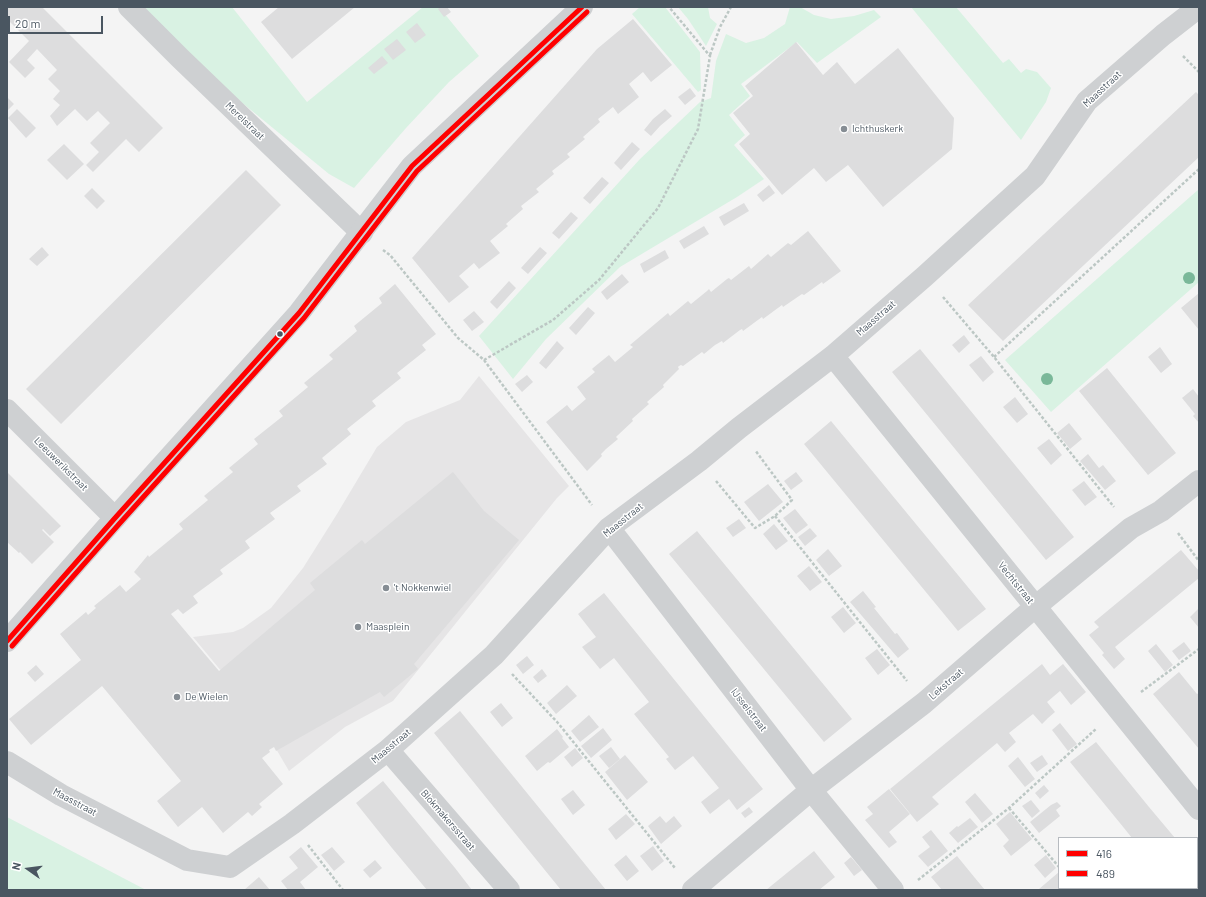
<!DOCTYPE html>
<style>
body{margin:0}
#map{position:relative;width:1206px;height:897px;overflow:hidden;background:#f4f4f4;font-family:Barlow,sans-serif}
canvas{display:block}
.frame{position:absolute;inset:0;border:8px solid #4a5661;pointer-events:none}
.legend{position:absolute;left:1058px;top:837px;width:140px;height:52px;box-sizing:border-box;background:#fff;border:1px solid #b7bbc0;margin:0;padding:5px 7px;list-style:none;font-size:12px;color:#4a5661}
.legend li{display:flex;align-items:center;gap:8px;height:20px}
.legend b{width:20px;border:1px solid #b7bbc0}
.north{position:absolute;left:8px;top:849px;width:40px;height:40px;-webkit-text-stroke:3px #fff;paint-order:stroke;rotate:284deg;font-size:11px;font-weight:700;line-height:16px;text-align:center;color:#4a5661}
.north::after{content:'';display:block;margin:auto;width:14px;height:18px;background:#4a5661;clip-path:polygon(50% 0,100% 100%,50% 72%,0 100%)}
.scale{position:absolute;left:8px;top:16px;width:95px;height:18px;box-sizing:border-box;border:2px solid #4a5661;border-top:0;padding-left:5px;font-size:12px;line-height:14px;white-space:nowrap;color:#4a5661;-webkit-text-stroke:3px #fff;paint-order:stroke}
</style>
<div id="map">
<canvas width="1206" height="897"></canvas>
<div class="frame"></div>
<ul class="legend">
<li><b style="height:5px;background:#f00"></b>416</li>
<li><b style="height:5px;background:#f00"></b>489</li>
</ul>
<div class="north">N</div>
<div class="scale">20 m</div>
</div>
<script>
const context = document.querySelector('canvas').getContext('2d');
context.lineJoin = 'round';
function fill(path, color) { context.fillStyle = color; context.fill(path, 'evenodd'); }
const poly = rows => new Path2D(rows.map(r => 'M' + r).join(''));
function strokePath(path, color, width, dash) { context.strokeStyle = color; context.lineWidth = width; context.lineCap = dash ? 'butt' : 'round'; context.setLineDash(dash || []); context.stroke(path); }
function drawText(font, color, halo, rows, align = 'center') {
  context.font = font + ' Barlow,sans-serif'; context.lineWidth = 3; context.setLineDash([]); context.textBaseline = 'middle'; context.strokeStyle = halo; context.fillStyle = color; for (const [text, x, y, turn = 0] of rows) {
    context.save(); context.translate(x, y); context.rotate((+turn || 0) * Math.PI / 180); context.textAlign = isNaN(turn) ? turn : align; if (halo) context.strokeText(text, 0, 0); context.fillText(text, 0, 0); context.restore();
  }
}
const education = poly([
 [479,376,569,486,557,498,393,701,345,727,289,771,252,708,193,637,233,632,243,628,271,608,303,568,337,514,377,447,406,422,460,400]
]);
const green = poly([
 [144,7,232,7,307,102,423,7,439,7,479,56,449,82,406,128,354,188,329,174,218,83],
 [640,7,665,7,700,52,701,90,698,92,632,14],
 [678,7,708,7,710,18,717,24,706,46,688,19],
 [790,7,800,7,814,15,831,19,854,16,874,10,881,17,817,63,797,42,741,84,750,96,729,115,745,135,734,145,764,179,737,197,620,267,546,339,513,379,479,336,640,159,700,102,711,98,716,61,726,34,746,43,764,38,785,24],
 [911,7,956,7,1003,63,1009,59,1021,73,1026,69,1037,72,1051,88,1046,102,1021,140],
 [1199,189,1199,282,1051,412,1005,360],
 [7,817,146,890,7,890]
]);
const building = poly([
 [7,7,42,7,163,128,139,152,126,139,93,172,86,165,99,152,90,143,110,123,98,111,87,121,75,109,57,126,50,116,60,105,53,99,60,91,48,79,57,70,37,49,27,60,35,68,25,78,9,62,29,41,7,19],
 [279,7,355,7,292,59,261,22],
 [440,7,447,7,451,12,444,17,438,9],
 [633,19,672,65,651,82,643,72,629,84,639,97,618,114,613,107,598,119,600,122,583,137,585,139,567,154,570,157,552,171,554,174,536,189,539,192,521,206,523,209,506,224,508,226,490,241,500,253,479,269,474,263,459,276,469,287,449,303,412,258,597,49],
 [417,23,426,35,415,43,406,32],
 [397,39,406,50,393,60,384,49],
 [796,42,823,75,837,62,855,84,898,48,954,118,952,149,883,207,848,165,826,182,814,168,782,195,739,144,750,134,733,113,753,96,745,86],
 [382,56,388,63,374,74,368,68],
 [690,88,696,96,685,105,678,97],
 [1196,92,1199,95,1199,157,1003,341,968,305],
 [7,97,14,104,7,111],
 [17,109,36,128,26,138,8,118],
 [665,109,672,116,660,126,651,136,644,130,653,119],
 [632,142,640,149,621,170,614,163],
 [64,144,84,164,67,180,47,160],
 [246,170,281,205,61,424,26,389],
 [602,177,609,183,590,204,583,198],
 [769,185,775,193,763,202,757,195],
 [92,188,105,201,97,209,84,196],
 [744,203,749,211,724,226,719,217],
 [571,212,578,218,559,239,552,233],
 [704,226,709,234,684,249,679,241],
 [808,231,841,271,823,284,822,282,804,295,802,294,783,307,782,305,763,319,762,317,743,331,742,329,740,330,723,343,722,341,715,345,704,354,702,352,683,366,681,365,679,366,678,367,679,369,663,385,664,387,647,402,649,404,632,419,633,421,618,435,616,437,618,439,606,449,601,454,602,456,587,471,546,422,567,405,572,411,586,399,577,387,595,372,592,369,593,368,609,355,615,362,633,347,630,345,668,313,670,316,688,301,691,304,707,291,709,289,711,292,727,279,729,278,731,280,749,266,751,269,768,254,771,257,788,243,791,245],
 [42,247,49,255,37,266,29,259],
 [540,247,547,253,528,274,521,268],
 [665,250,669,258,644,273,640,264],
 [622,274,629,282,607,300,601,292],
 [509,281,516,288,497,309,490,302],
 [395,284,436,334,422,345,426,350,397,373,401,378,372,401,376,406,347,429,351,434,322,458,327,464,297,486,301,491,270,513,275,519,245,541,250,548,220,570,223,574,193,596,198,603,183,614,178,609,171,614,219,671,315,590,310,583,362,540,365,544,453,472,484,511,519,540,414,664,418,669,384,697,380,692,276,751,274,747,269,750,270,752,262,758,283,784,259,804,262,807,252,816,248,812,223,833,202,807,178,827,157,801,181,781,102,686,31,745,9,719,81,660,60,634,86,612,88,615,96,608,94,606,120,585,126,592,141,579,134,572,148,555,149,557,183,529,179,524,208,500,204,496,233,472,229,468,258,444,254,439,283,416,279,411,308,387,304,383,333,359,329,355,357,331,354,326,382,303,379,298],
 [1199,293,1199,330,1181,308],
 [588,307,595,313,576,335,569,328],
 [474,311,484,322,472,331,463,320],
 [964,335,970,343,959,353,952,345],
 [557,341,564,348,546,369,539,363],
 [1160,347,1172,364,1161,373,1148,357],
 [920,349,1074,537,1046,560,892,372],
 [981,356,994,372,983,382,969,365],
 [1107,368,1176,453,1148,475,1079,391],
 [527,375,533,382,522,392,515,384],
 [1193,389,1199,397,1199,423,1193,416,1195,414,1182,398],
 [1015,397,1028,414,1017,423,1003,407],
 [831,421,986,609,958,631,804,444],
 [1069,423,1082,439,1070,449,1057,433],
 [1049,439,1062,455,1051,465,1037,448],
 [1088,454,1099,468,1103,465,1116,481,1105,490,1080,461],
 [7,472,61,526,50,536,43,529,42,530,54,542,32,564,20,552,19,553,7,542,7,523,8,521,7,520],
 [796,472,803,481,791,490,784,481],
 [1084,481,1097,497,1085,506,1072,490],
 [768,484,783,502,759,521,744,502],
 [795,509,808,525,796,534,783,518],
 [739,519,746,528,733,537,726,528],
 [774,524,788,541,776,550,763,534],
 [810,528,817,536,805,546,798,537],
 [697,531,852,719,824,742,669,554],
 [828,549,842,566,829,576,816,560],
 [1181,550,1199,571,1199,578,1115,647,1125,659,1114,669,1102,655,1104,653,1089,635,1099,627,1094,622],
 [809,566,822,582,810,591,797,576],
 [863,591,876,607,874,608,895,634,897,633,909,649,898,658,850,602],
 [604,593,763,789,737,810,729,799,710,814,701,802,719,788,693,756,675,770,666,759,669,757,634,714,649,702,614,658,600,669,582,647,596,637,578,614],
 [843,607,856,623,844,633,831,617],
 [1199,608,1199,628,1190,617],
 [1184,642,1191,651,1179,660,1172,651],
 [1156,644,1173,665,1165,672,1148,651],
 [877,649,890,665,878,675,865,658],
 [527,656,534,665,523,674,516,665],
 [1042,664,1050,675,1063,664,1086,692,1071,705,1060,691,1047,702,1055,712,1048,718,1042,724,1033,714,1009,733,1016,742,1005,752,997,743,932,797,939,804,917,822,890,789],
 [36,665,44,674,35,682,27,673],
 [542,669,547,676,538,683,533,677],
 [1179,672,1197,694,1199,693,1199,749,1153,694],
 [567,685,577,696,556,714,547,703],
 [501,703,513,718,502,727,490,712],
 [460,711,514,777,606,890,561,890,505,821,434,733],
 [589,715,599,727,580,742,571,731],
 [1060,723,1077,744,1068,751,1052,730],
 [603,728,612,740,591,758,581,746],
 [557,729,563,737,562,738,569,747,550,763,548,762,537,771,525,756],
 [1096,742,1149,807,1175,838,1132,838,1124,828,1070,762],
 [611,747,620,759,609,768,599,756],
 [575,748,583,758,572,767,564,757],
 [625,755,648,782,627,800,605,772],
 [1042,755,1048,764,1037,772,1030,763],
 [1018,757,1035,779,1025,787,1008,766],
 [383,781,455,868,472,890,427,890,392,848,356,803],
 [1044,785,1049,791,1040,799,1035,793],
 [889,789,910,814,889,832,897,842,889,848,865,820,873,814,867,807],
 [573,790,585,805,573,815,561,799],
 [975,793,993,814,982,823,965,802],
 [1031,800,1040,811,1032,818,1022,806],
 [1057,802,1061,806,1056,810,1060,816,1039,833,1030,822,1051,805],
 [749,807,753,812,745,818,741,813],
 [1010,812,1032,839,1011,856,1003,846,1009,840,996,824],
 [626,814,635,824,616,840,608,829],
 [660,816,666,823,674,816,682,826,661,844,648,826],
 [970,818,978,827,958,843,949,833,957,826,958,827],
 [931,830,948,851,928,867,918,856,930,847,922,837],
 [653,846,664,861,652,871,640,856],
 [301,847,318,867,300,882,306,890,288,890,281,881,298,868,289,857],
 [332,847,345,862,334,871,321,855],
 [814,851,835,877,819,890,766,890],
 [626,855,639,871,627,881,614,865],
 [1046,855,1056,868,1045,878,1034,865],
 [957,856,975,878,985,890,942,890,931,877],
 [851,857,862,870,854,876,844,863],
 [375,860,382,868,370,878,363,870],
 [1059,872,1059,888,1061,888,1058,890,1040,890,1039,889],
 [259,877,270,890,244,890]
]);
const path = poly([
 [710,55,720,27,731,7],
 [1183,56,1199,72],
 [383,250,390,255,458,338,484,360,592,505],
 [943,297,994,357,1114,507],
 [994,357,1199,169],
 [484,360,553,320,599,280,658,208,698,129,710,56,669,7],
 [716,481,755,528,775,516,792,500,755,450],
 [775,516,907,681],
 [1178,533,1199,561],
 [512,674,558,723,675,868],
 [1141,692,1199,649],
 [1009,808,1059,867],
 [308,845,343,890],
 [918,880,1009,808,1097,728],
 [1197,882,1199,881],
 [1077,888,1079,890],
 [1187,890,1190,888]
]);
const minor = poly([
 [129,7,180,58,362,233],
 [833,356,1199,809],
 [7,410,115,518],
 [609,528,811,790,893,890],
 [388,750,509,890],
 [7,762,61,795,187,860,230,867,292,824,388,750,494,655,609,528,699,461,739,428,833,356,925,276,1035,176,1087,101,1163,35,1199,7],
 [693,890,811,790,924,703,1035,607,1131,528,1161,511,1199,481]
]);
const tertiary = poly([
 [7,641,115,518,299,313,412,166,582,7]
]);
const bus1 = poly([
 [7,641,115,518,299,313,412,166,582,7]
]);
const bus2 = poly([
 [12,646,120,523,304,318,417,171,587,12]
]);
const trees = [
 [1189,278],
 [1047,379]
];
const markers = [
 [844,129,4,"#868d94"],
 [280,334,3.5,"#4a5661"],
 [386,588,4,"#868d94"],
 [358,627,4,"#868d94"],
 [177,697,4,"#868d94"]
];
const streetNames = [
 ["Maasstraat",1102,89,-43],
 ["Merelstraat",245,121,44],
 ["Maasstraat",876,318,-41],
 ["Leeuwerikstraat",61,464,45],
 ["Maasstraat",623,520,-39],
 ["Vechtstraat",1016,583,51],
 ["Lekstraat",946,684,-41],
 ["IJsselstraat",749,710,52],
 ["Maasstraat",391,746,-40],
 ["Maasstraat",75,802,28],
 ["Blokmakersstraat",448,820,49]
];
const poiNames = [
 ["Ichthuskerk",852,129],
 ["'t Nokkenwiel",394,588],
 ["Maasplein",366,627],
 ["De Wielen",185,697]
];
fill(education, '#e6e5e6');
fill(green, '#d9f2e3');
fill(building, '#ddddde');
strokePath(path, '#bcc7c4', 2.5, [3, 2]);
strokePath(minor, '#ced0d2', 22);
strokePath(tertiary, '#ced0d2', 22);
strokePath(bus1, '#f00', 5);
strokePath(bus2, '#f00', 5);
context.fillStyle = '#7ab899';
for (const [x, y] of trees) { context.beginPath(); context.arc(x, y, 6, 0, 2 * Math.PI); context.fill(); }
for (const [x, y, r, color] of markers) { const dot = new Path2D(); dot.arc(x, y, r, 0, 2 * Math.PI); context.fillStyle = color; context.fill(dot); strokePath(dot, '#fff', 1.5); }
drawText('10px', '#4a5661', '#fff', streetNames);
drawText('10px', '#4a5661', '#fff', poiNames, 'left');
</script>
